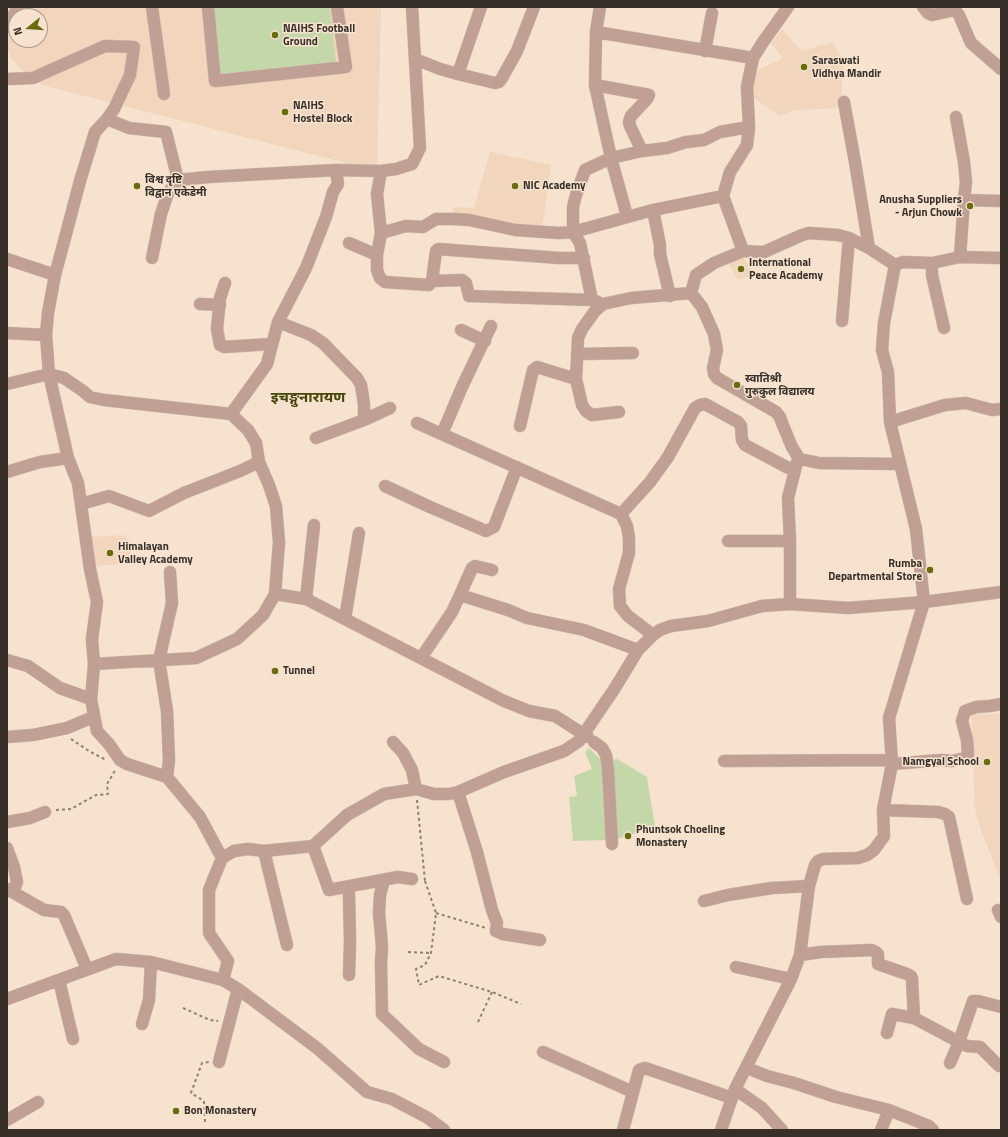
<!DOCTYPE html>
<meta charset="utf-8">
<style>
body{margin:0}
#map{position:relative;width:1008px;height:1137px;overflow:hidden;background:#f6e2ce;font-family:"Titillium Web",sans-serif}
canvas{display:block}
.frame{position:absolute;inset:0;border:8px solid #372f28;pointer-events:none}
.north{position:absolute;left:8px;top:8px;width:40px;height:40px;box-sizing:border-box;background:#f6e2ce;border:1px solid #aa9a8c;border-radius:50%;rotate:253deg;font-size:11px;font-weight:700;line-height:16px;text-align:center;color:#372f28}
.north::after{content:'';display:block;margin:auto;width:14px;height:18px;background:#696c0d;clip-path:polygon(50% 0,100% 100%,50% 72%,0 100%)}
</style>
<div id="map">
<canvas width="1008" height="1137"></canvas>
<div class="frame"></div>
<div class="north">N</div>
</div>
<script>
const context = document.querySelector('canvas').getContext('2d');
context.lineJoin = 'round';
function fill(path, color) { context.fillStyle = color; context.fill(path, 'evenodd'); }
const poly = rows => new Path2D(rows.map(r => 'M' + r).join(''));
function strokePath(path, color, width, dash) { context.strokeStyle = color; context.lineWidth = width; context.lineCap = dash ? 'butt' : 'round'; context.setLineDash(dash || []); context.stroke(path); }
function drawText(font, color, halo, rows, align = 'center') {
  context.font = font + ' "Titillium Web","Noto Sans Devanagari",sans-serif'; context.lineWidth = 3; context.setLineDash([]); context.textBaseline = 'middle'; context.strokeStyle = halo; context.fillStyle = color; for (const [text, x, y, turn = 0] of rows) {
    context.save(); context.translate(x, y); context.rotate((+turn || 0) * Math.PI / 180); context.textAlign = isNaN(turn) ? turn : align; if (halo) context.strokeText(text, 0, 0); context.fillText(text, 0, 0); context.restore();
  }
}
const built = poly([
 [7,7,381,7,377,171,42,85,25,74,11,58,7,48],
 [16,16,40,16,40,40,16,40],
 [782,29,801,51,833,42,843,61,841,108,796,110,779,116,749,94,752,73,783,58,771,43],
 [490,152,551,165,542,230,454,219,453,207,474,208],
 [743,256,753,274,738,280,729,264],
 [124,535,131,542,129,564,92,566,90,537],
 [971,712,977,714,1001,714,1001,881,981,830,975,809]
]);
const green = poly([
 [214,7,330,7,336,64,220,74],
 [589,748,601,760,603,765,606,840,573,841,569,797,577,796,574,776,592,769,585,752],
 [617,759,647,777,655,827,617,839,612,760]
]);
const path = poly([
 [71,739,89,751,106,760],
 [417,800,425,881],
 [56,810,71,809,96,795,108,794,107,784,116,769],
 [425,881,436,913,431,953,425,965,416,969,419,985,439,976,492,992,521,1004],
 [436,913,486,928],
 [408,952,431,953],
 [183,1008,210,1020,218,1021],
 [478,1022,492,992],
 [205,1122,204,1101,191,1093,202,1063,209,1062]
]);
const minor = poly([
 [152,7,164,94],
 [208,7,215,81,346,67,337,7],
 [600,7,596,32,595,85,611,158,627,216],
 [923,7,928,13,932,15,955,10,959,15,971,43,1001,69],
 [7,27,18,7],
 [596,32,753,58],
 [705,51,712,13],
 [415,59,440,69,458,74,495,83,499,82,502,78,517,51,534,7],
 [458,74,481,7],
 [7,79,33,78,105,46,134,47,130,75,114,109,107,119,95,132,80,181,66,234,55,275,48,313,46,335,49,374,68,458,78,483,90,569,97,602,92,639,94,664,91,699,97,731,109,744,120,760,127,764,167,777,200,817,222,858],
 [595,85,649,95,647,99,631,116,629,122,630,126,642,151],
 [844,102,855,162,869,248],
 [956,117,964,162,966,182,964,200],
 [107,119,129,128,166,132,178,180,208,177,336,170,381,171,396,169,412,164,420,148,412,7],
 [381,171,377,194,381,233,377,255,377,270,380,278,385,282,429,285,432,281,436,251,438,249,559,258,584,258],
 [653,210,660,245,660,254,670,296],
 [381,233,406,226,423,227,436,219,454,219,469,220,515,230,559,233,573,232,653,210,723,196],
 [349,243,377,255],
 [743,251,764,252,802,235,809,233,838,235,849,238,869,248,895,265,903,262,932,263,960,257,1001,258],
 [960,257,964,200,1001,201],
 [152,258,161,214,168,193,178,180],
 [7,259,55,275],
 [932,263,932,275,944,328],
 [895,265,884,323,882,350,888,372,890,422,945,405,966,403,992,410,1001,409],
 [432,281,462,280,466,283,469,296,592,300,598,302],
 [225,283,220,298,217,329,220,345,224,347,271,344],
 [691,293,702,307,714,334,717,350,713,368,714,374,717,378,776,412,780,417,782,423,792,447,800,460],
 [592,300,580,243,573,232,573,207,576,195,585,170,611,158,642,151,667,148,686,142,704,140,720,132,749,127],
 [200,304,220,305],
 [842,321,849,238],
 [278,322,311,335,323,343,357,378,361,385,364,404,364,420],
 [461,330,485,341],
 [7,333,46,335],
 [577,354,633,353],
 [576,379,582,405,586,411,592,415,619,412],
 [7,384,49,374,64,378,83,391,90,397,104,400,231,414,248,430,256,443,259,462,269,485,276,506,279,542,275,594],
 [231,414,267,364,278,322,306,268,326,217,333,192,338,184,336,170],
 [417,423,621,514,627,526,629,538,629,553,619,589,620,606,628,616,653,635,660,630,671,626,708,621,762,606,790,604,848,608,924,602,1001,592],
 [520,426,533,370,537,367,576,379,578,338,582,329,595,311,603,304,631,298,691,293,696,275,714,263,743,251,723,196,730,172,747,145,749,127,747,87,753,58,763,42,788,7],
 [442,434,462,387,491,326],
 [316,438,364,420,390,408],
 [7,472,40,462,68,458],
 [385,486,430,507,486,531,494,527,517,467],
 [81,504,109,496,149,511,184,493,240,471,259,462],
 [621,514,650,482,668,457,695,408,700,405,705,404,738,422,741,426,742,440,745,445,794,471],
 [728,541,790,541],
 [460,595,472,568,475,566,492,570],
 [306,599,314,525],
 [790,604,790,541,788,498,797,462,800,460,805,460,819,463,900,464],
 [345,619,359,533],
 [421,658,452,612,460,595,508,610,527,618,584,630,638,650],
 [7,660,28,666,60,688,91,699],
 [94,664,196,658,237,639,263,615,275,594,306,599,504,701,529,711,555,716,588,737],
 [7,737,33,735,67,728,93,717],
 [393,742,403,753,412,770,416,789],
 [594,742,602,748,606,755,608,769,612,844],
 [724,761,891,760],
 [892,764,941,760,952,761,965,758,968,755,967,740,962,721,965,711,976,707,990,706,1001,704],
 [167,777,169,760,167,711,159,660,172,603,170,572],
 [458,792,477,852,492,910,497,923,496,931,503,934,540,940],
 [883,810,938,812,945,814,949,817,967,899],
 [7,822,30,818,45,812],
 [313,846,329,890,398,877,412,879],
 [7,848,14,867,17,882,13,892],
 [264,851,287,945],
 [384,880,380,895,379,913,382,947,381,963,382,1014,419,1049,444,1062],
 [348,887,349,895,350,942,349,975],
 [7,889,44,910,61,912,64,915,87,969],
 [704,901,728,895,772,888,809,886],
 [998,910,1001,917],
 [800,955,821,952,872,950,876,952,878,954,878,964,907,974,911,976,912,979,914,1018,959,1042,973,1001,978,1001,1001,1007],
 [736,967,791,979],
 [59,980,73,1039],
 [223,980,228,961,209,933,209,890,222,858,234,851,248,849,264,851,313,846,347,815,384,794,416,789,434,794,449,794,458,792,504,772,564,751,579,741,615,688,638,650,653,635],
 [7,999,116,959,151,962,223,980,238,989,317,1048,367,1092,392,1099,428,1118,444,1130],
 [142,1024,149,1000,151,962],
 [887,1033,892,1014,914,1018],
 [543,1052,633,1092],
 [219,1062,238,989],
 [950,1063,959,1042,967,1046,980,1047,999,1066,1001,1066],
 [747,1068,767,1076,794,1083,836,1097,889,1110,929,1126,933,1130],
 [735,1089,762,1108,782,1130],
 [7,1120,38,1102],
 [623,1130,639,1070,645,1068,732,1098],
 [721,1130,735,1089,791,979,800,955,809,886,815,865,818,861,823,859,858,858,867,855,874,850,884,836,883,810,892,764,889,718,924,602,916,529,890,422],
 [881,1130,889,1110]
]);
const markers = [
 [275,35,4,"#696c0d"],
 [804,67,4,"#696c0d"],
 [285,112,4,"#696c0d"],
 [137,186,4,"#696c0d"],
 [515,186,4,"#696c0d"],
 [970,206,4,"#696c0d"],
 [741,269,4,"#696c0d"],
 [737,385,4,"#696c0d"],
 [110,553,4,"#696c0d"],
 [930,570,4,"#696c0d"],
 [275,671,4,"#696c0d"],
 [987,762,4,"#696c0d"],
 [628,836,4,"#696c0d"],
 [176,1111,4,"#696c0d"]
];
const poiNames = [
 ["NAIHS Football",283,29],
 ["Ground",283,42],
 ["Saraswati",812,61],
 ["Vidhya Mandir",812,74],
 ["NAIHS",293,106],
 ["Hostel Block",293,119],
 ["विश्व दृष्टि",145,180],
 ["विद्वान एकेडेमी",145,193],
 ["NIC Academy",523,186],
 ["Anusha Suppliers",962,200,"right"],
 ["- Arjun Chowk",962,213,"right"],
 ["International",749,263],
 ["Peace Academy",749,276],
 ["स्वातिश्री",745,379],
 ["गुरुकुल विद्यालय",745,392],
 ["Himalayan",118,547],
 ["Valley Academy",118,560],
 ["Rumba",922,564,"right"],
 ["Departmental Store",922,577,"right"],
 ["Tunnel",283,671],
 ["Namgyal School",979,762,"right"],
 ["Phuntsok Choeling",636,830],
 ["Monastery",636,843],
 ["Bon Monastery",184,1111]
];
const districtNames = [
 ["इचङ्गुनारायण",308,398]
];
fill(built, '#f1d6bd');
fill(green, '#c3d7a9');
strokePath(minor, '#d0bead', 13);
strokePath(path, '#8f8275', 2, [3, 3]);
strokePath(minor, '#c0a095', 12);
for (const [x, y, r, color] of markers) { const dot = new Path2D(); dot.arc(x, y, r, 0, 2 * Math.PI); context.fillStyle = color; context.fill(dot); strokePath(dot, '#f6e2ce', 1.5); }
drawText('bold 11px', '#372f28', '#f6e2ce', poiNames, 'left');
drawText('bold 15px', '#464809', '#f6e2ce', districtNames);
</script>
